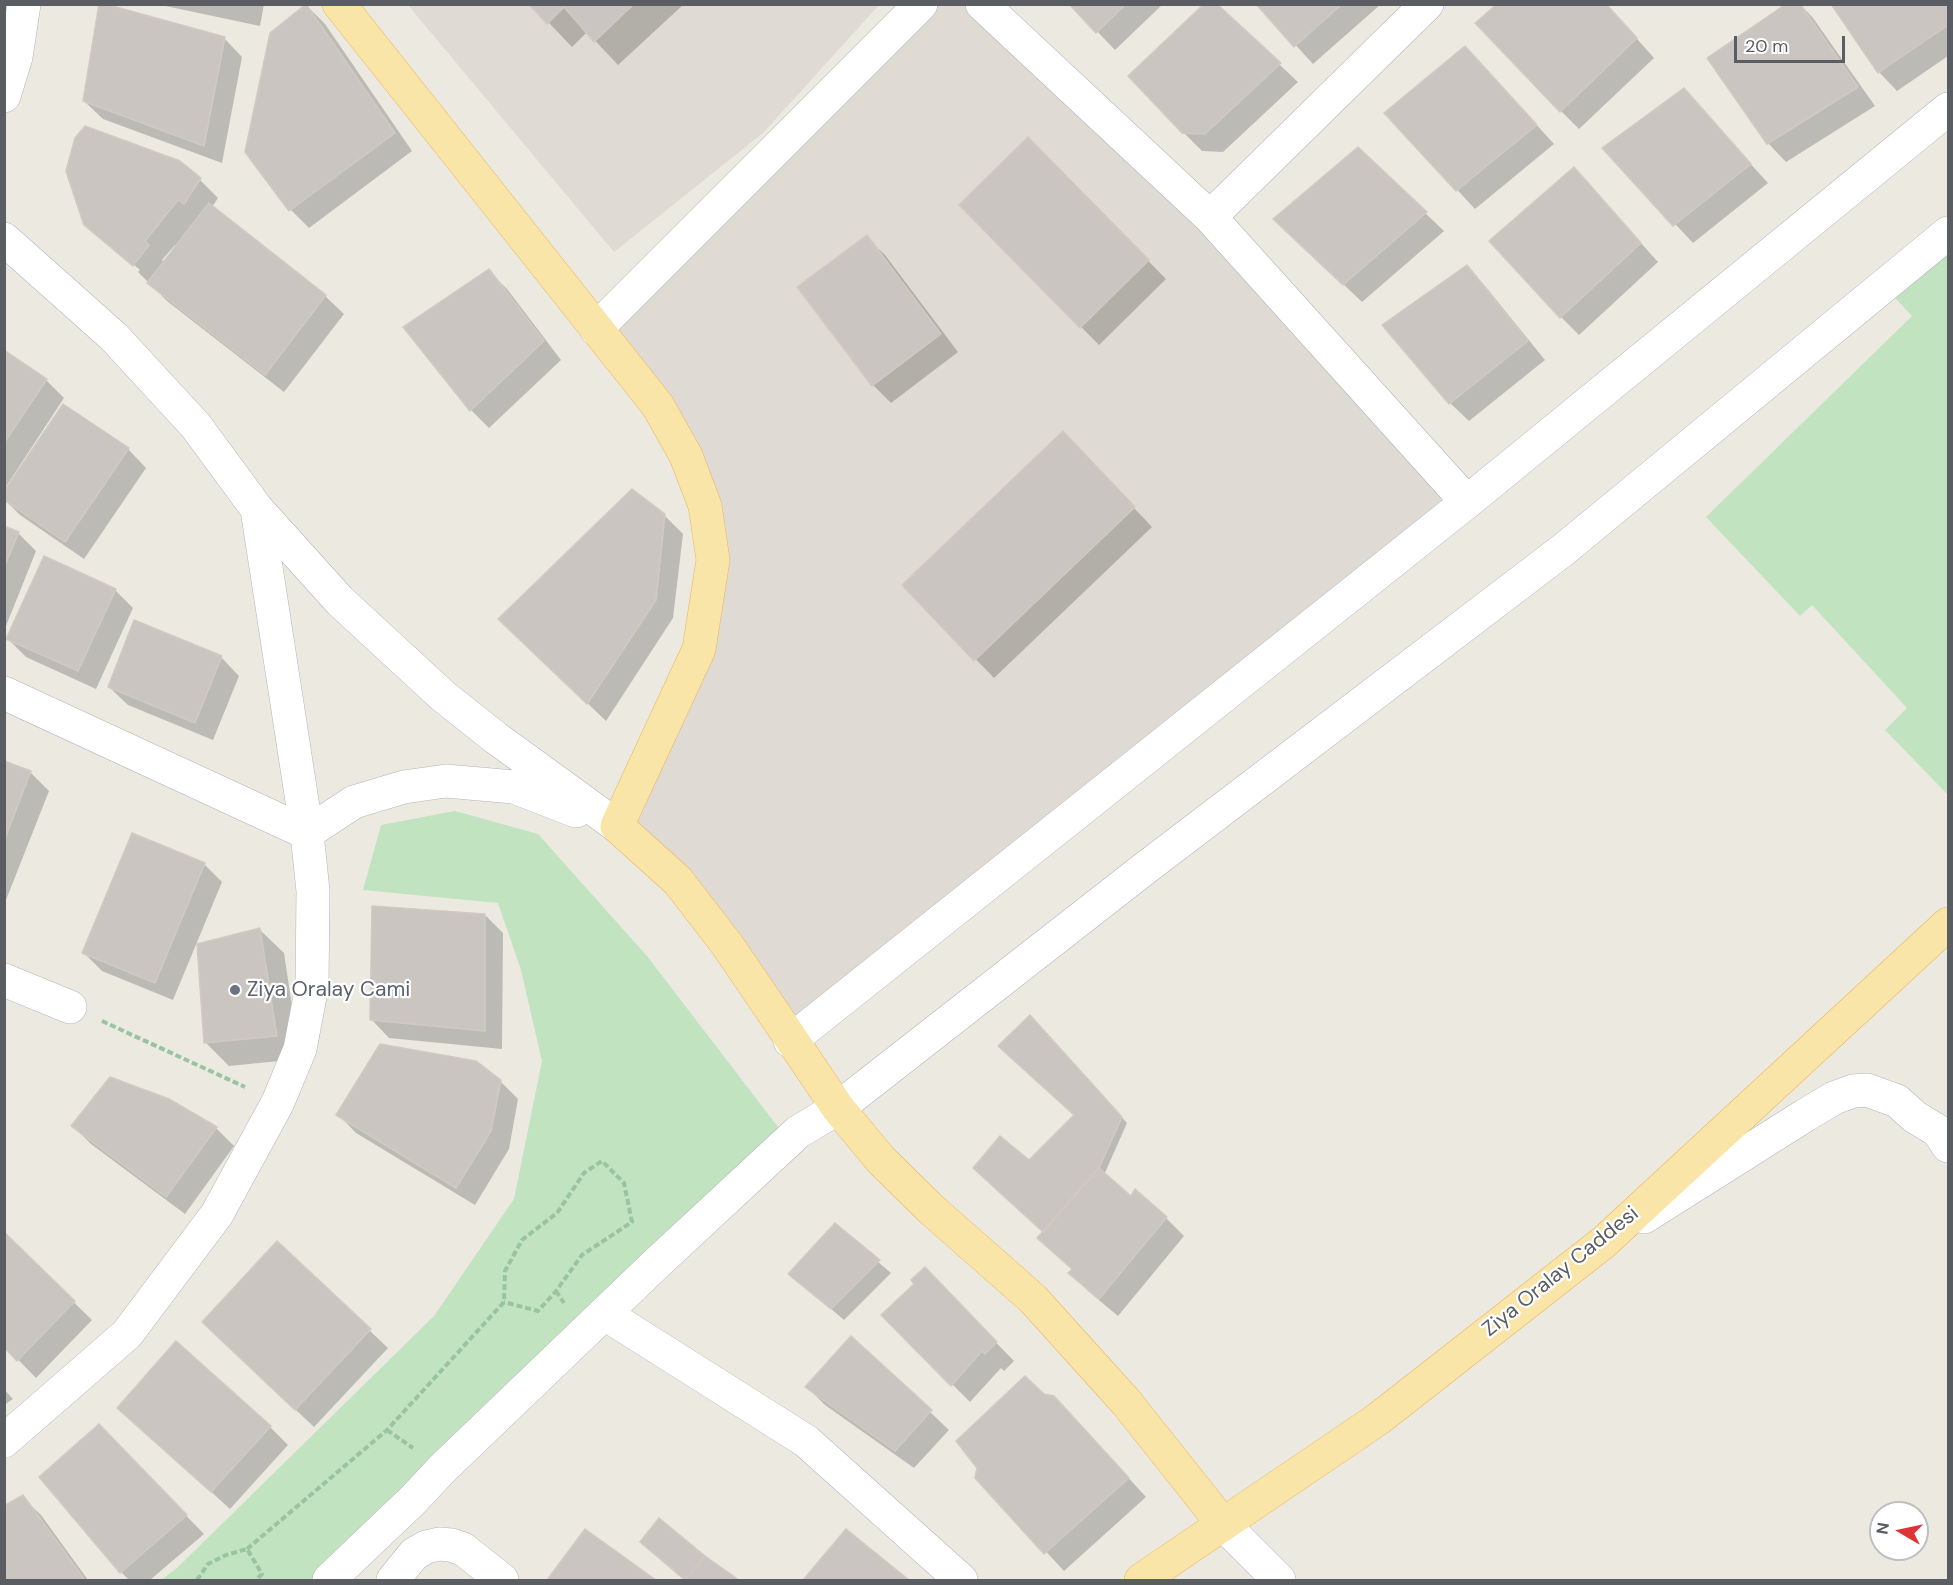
<!DOCTYPE html>
<style>
body{margin:0}
#map{position:relative;width:1953px;height:1585px;overflow:hidden;background:#ece9e1;font-family:"DM Sans",sans-serif}
canvas{display:block}
.frame{position:absolute;inset:0;border:6px solid #5a5e62;pointer-events:none}
.north{position:absolute;left:1869px;top:1501px;width:60px;height:60px;box-sizing:border-box;background:#fff;border:2px solid #bdbfc0;border-radius:50%;rotate:279deg;font-size:16px;font-weight:700;line-height:24px;text-align:center;color:#5a5e62}
.north::after{content:'';display:block;margin:auto;width:21px;height:27px;background:#df3437;clip-path:polygon(50% 0,100% 100%,50% 72%,0 100%)}
.scale{position:absolute;left:1734px;top:36px;width:111px;height:27px;box-sizing:border-box;border:3px solid #5a5e62;border-top:0;padding-left:8px;font-size:18px;line-height:21px;white-space:nowrap;color:#5a5e62;-webkit-text-stroke:4px #fff;paint-order:stroke}
</style>
<div id="map">
<canvas width="1953" height="1585"></canvas>
<div class="frame"></div>
<div class="north">N</div>
<div class="scale">20 m</div>
</div>
<script>
const context = document.querySelector('canvas').getContext('2d');
context.lineJoin = 'round';
function fill(path, color) { context.fillStyle = color; context.fill(path, 'evenodd'); }
const poly = rows => new Path2D(rows.map(r => 'M' + r).join(''));
function strokePath(path, color, width, dash) { context.strokeStyle = color; context.lineWidth = width; context.lineCap = dash ? 'butt' : 'round'; context.setLineDash(dash || []); context.stroke(path); }
function drawText(font, color, halo, rows, align = 'center') {
  context.font = font + ' "DM Sans",sans-serif'; context.lineWidth = 4.5; context.setLineDash([]); context.textBaseline = 'middle'; context.strokeStyle = halo; context.fillStyle = color; for (const [text, x, y, turn = 0] of rows) {
    context.save(); context.translate(x, y); context.rotate((+turn || 0) * Math.PI / 180); context.textAlign = isNaN(turn) ? turn : align; if (halo) context.strokeText(text, 0, 0); context.fillText(text, 0, 0); context.restore();
  }
}
const education = poly([
 [408,5,879,5,763,133,614,252],
 [921,5,982,5,1467,502,790,1041,617,826,699,649,705,506,596,329]
]);
const green = poly([
 [1948,233,1948,795,1885,730,1907,708,1812,605,1800,616,1706,517,1912,316,1884,286],
 [455,811,538,834,647,956,781,1131,318,1580,161,1580,177,1568,434,1316,514,1199,542,1061,521,970,498,903,363,890,381,825]
]);
const shadow = poly([
 [156,4,264,4,260,26],
 [531,4,684,4,618,65,587,32,572,47],
 [1071,4,1163,4,1115,50],
 [1215,4,1298,82,1223,152,1202,151,1183,132],
 [1258,4,1381,4,1313,64],
 [1606,4,1654,58,1579,129,1561,111],
 [1800,4,1813,18,1875,106,1786,162,1768,143],
 [1833,4,1948,4,1948,56,1897,91,1879,72],
 [307,6,325,24,412,151,309,228,291,210,247,152],
 [224,38,242,57,222,163,103,119,84,101],
 [1483,66,1554,144,1475,209,1386,113],
 [1683,90,1768,183,1693,243,1605,149],
 [1028,139,1166,279,1099,345,961,205],
 [1358,149,1444,231,1362,302,1294,237],
 [1574,169,1658,262,1579,335,1561,317],
 [200,180,218,198,212,207,325,296,344,314,284,392,167,301,138,272,140,270,101,237,101,239,86,224],
 [175,245,177,246,165,262,162,260],
 [866,237,885,255,958,352,891,403,873,385],
 [1467,267,1485,286,1545,360,1469,421,1450,403,1384,325],
 [488,271,507,289,561,360,489,428,471,410,405,328],
 [4,352,46,380,64,398,5,488,7,489,128,449,146,468,84,559,20,515,4,499],
 [1081,452,1152,527,994,678,904,585],
 [664,515,683,534,673,618,606,721,518,637],
 [4,528,18,533,36,551,4,631],
 [115,590,133,608,96,689,26,657,8,639],
 [221,657,239,676,213,740,128,705,109,687],
 [4,763,31,773,49,791,4,905],
 [204,864,222,882,173,1000,102,971,84,953],
 [485,915,503,933,502,1049,389,1038,371,1019],
 [260,930,284,953,300,1059,229,1066,205,1042],
 [1035,1022,1127,1123,1104,1175,1131,1198,1166,1218,1184,1236,1118,1316,1088,1291,1070,1273,1073,1270,1039,1238,1045,1232,1029,1162,1075,1115],
 [500,1081,518,1099,509,1149,475,1205,356,1133,338,1114],
 [73,1126,216,1128,234,1146,185,1214,91,1144],
 [835,1225,891,1273,844,1320,790,1274],
 [4,1234,92,1320,36,1378,4,1345],
 [924,1269,1014,1361,1004,1371,1001,1368,970,1402,883,1315,916,1284],
 [369,1330,388,1348,314,1427,222,1340],
 [852,1338,949,1430,914,1468,825,1405,807,1387],
 [4,1389,13,1399,4,1405],
 [1043,1395,1072,1416,1146,1497,1064,1571,977,1477],
 [119,1408,270,1427,288,1445,230,1509],
 [99,1426,204,1534,150,1580,129,1580,121,1572],
 [22,1497,41,1515,88,1580,4,1580,4,1508],
 [585,1531,653,1580,549,1580],
 [846,1531,907,1580,805,1580],
 [642,1542,704,1557,737,1580,684,1580]
]);
const building = poly([
 [99,4,105,4,225,37,204,146,83,101,99,4],
 [306,4,395,133,289,211,245,152,270,33,306,4],
 [529,4,634,4,594,42,564,7,547,24,529,4],
 [1069,4,1126,4,1096,33,1069,4],
 [1204,4,1217,4,1281,63,1205,134,1182,133,1128,76,1204,4],
 [1256,4,1342,4,1294,47,1256,4],
 [1497,4,1606,4,1637,38,1560,112,1475,23,1497,4],
 [1786,4,1800,4,1858,87,1767,144,1707,58,1786,4],
 [1831,4,1948,4,1948,25,1878,73,1831,4],
 [1465,46,1537,125,1456,191,1384,113,1465,46],
 [1684,88,1751,164,1673,226,1602,148,1684,88],
 [85,126,180,161,201,178,184,204,178,200,145,241,149,245,133,266,84,225,66,171,75,138,85,126],
 [1028,137,1149,260,1080,328,959,205,1028,137],
 [1358,147,1427,212,1343,285,1273,219,1358,147],
 [1574,167,1641,243,1560,318,1489,241,1574,167],
 [209,203,326,295,265,375,147,283,209,203],
 [867,235,941,334,872,386,797,287,867,235],
 [1467,265,1528,341,1449,404,1382,325,1467,265],
 [489,269,544,341,470,411,403,327,489,269],
 [4,350,47,379,4,443,4,350],
 [63,404,129,448,65,542,4,500,4,491,63,404],
 [1063,431,1135,507,974,661,902,585,1063,431],
 [632,489,665,514,656,600,587,704,498,619,632,489],
 [4,526,19,532,4,568,4,526],
 [44,556,116,589,78,671,6,639,44,556],
 [134,620,222,656,195,723,108,687,134,620],
 [4,761,31,771,4,841,4,761],
 [132,833,205,863,155,983,82,953,132,833],
 [372,906,485,914,485,1031,370,1020,372,906],
 [260,928,277,1036,204,1043,197,944,260,928],
 [1030,1015,1122,1117,1099,1168,1043,1232,973,1168,1000,1136,1029,1160,1074,1115,998,1046,1030,1015],
 [380,1044,476,1061,501,1080,491,1131,456,1188,336,1115,380,1044],
 [110,1077,169,1099,217,1127,166,1197,71,1126,110,1077],
 [1099,1168,1131,1196,1135,1189,1167,1217,1099,1299,1068,1273,1072,1269,1037,1238,1099,1168],
 [835,1223,880,1260,831,1309,788,1274,835,1223],
 [4,1232,75,1301,17,1361,4,1347,4,1232],
 [277,1241,371,1329,295,1410,202,1322,277,1241],
 [925,1267,997,1342,985,1354,982,1351,951,1386,881,1315,914,1284,911,1280,925,1267],
 [851,1336,932,1410,895,1451,805,1387,851,1336],
 [176,1341,271,1426,211,1492,117,1408,176,1341],
 [1025,1376,1044,1394,1054,1396,1129,1478,1044,1554,975,1478,977,1468,956,1441,1025,1376],
 [99,1424,187,1515,120,1573,39,1477,99,1424],
 [23,1495,85,1580,4,1580,4,1506,23,1495],
 [659,1518,705,1556,685,1580,640,1542,659,1518],
 [585,1529,656,1580,547,1580,585,1529],
 [846,1529,909,1580,803,1580,846,1529],
 [705,1556,739,1580,685,1580,705,1556]
]);
const path = poly([
 [102,1021,245,1087],
 [556,1291,564,1303],
 [387,1430,413,1448],
 [247,1549,387,1430,504,1302,505,1271,522,1240,557,1213,584,1173,602,1161,624,1183,632,1222,582,1255,556,1291,538,1311,504,1302],
 [197,1580,208,1564,226,1555,247,1549,262,1574,256,1580]
]);
const minor = poly([
 [982,4,1210,217,1467,502],
 [4,96,16,57,24,4],
 [1210,217,1427,4],
 [4,239,114,337,196,426,257,509,340,601,443,696,496,738,617,826],
 [596,329,921,4],
 [4,693,307,833],
 [307,833,354,802,404,787,446,781,514,787,576,811],
 [4,980,70,1007],
 [790,1041,1467,502,1948,109],
 [1644,1217,1804,1116,1834,1098,1853,1091,1867,1090,1897,1101,1915,1117,1938,1131,1948,1146],
 [605,1314,806,1441,961,1580],
 [4,1441,127,1334,217,1214,278,1102,300,1049,312,986,313,891,307,833,257,509],
 [1223,1524,1279,1580],
 [329,1580,413,1500,442,1469,658,1262,798,1132,838,1108,1144,869,1563,550,1948,233],
 [393,1580,414,1554,426,1547,439,1544,451,1545,463,1549,502,1580]
]);
const major = poly([
 [339,4,658,406,686,456,705,506,713,560,699,649,617,826,678,881,728,946,838,1108,881,1160,932,1210,1033,1299,1126,1402,1223,1524],
 [1141,1580,1378,1419,1604,1242,1948,924]
]);
const markers = [
 [235,990,6,"#6b7280"]
];
const worshipNames = [
 ["Ziya Oralay Cami",247,990]
];
const streetNames = [
 ["Ziya Oralay Caddesi",1561,1272,-39]
];
fill(education, '#dfdad3');
fill(green, '#c2e3bf');
fill(shadow, '#0003');
fill(building, '#cac5c1');
strokePath(building, '#d0cac0', 1.5);
strokePath(minor, '#b2b5b8', 34);
strokePath(major, '#e9b55d', 34);
strokePath(path, '#99c3a1', 4, [6, 3]);
strokePath(minor, '#fff', 33);
strokePath(major, '#fae5a8', 33);
for (const [x, y, r, color] of markers) { const dot = new Path2D(); dot.arc(x, y, r, 0, 2 * Math.PI); context.fillStyle = color; context.fill(dot); strokePath(dot, '#fff', 2); }
drawText('21px', '#5b616d', '#fff', worshipNames, 'left');
drawText('21px', '#5a5e62', '#fff', streetNames);
</script>
